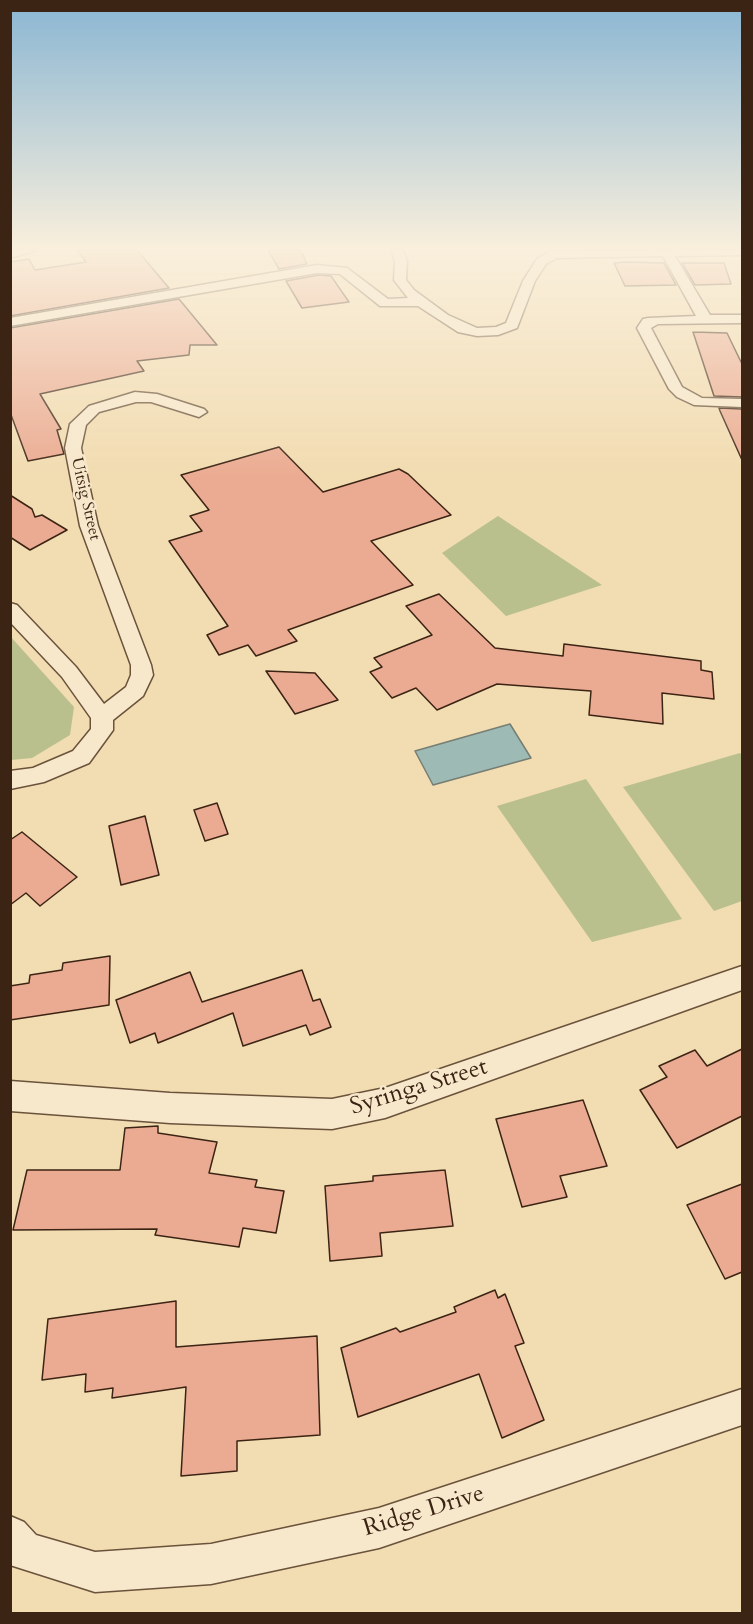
<!DOCTYPE html>
<style>
body{margin:0}
#map{position:relative;width:753px;height:1624px;overflow:hidden;background:#f2dcb1;font-family:Cardo,serif}
canvas{display:block}
.frame{position:absolute;inset:0;border:12px solid #3c2414;pointer-events:none}
</style>
<div id="map">
<canvas width="753" height="1624"></canvas>
<div class="frame"></div>
</div>
<script>
const context = document.querySelector('canvas').getContext('2d');
context.lineJoin = 'round';
function fill(path, color) { context.fillStyle = color; context.fill(path, 'evenodd'); }
const poly = rows => new Path2D(rows.map(r => 'M' + r).join(''));
function strokePath(path, color, width, dash) { context.strokeStyle = color; context.lineWidth = width; context.lineCap = dash ? 'butt' : 'round'; context.setLineDash(dash || []); context.stroke(path); }
function drawText(font, color, halo, rows, align = 'center') {
  context.font = font + ' Cardo,serif'; context.lineWidth = 5; context.setLineDash([]); context.textBaseline = 'middle'; context.strokeStyle = halo; context.fillStyle = color; for (const [text, x, y, turn = 0] of rows) {
    context.save(); context.translate(x, y); context.rotate((+turn || 0) * Math.PI / 180); context.textAlign = isNaN(turn) ? turn : align; if (halo) context.strokeText(text, 0, 0); context.fillText(text, 0, 0); context.restore();
  }
}
const green = poly([
 [498,516,602,585,506,616,442,553],
 [10,636,74,707,70,735,32,758,11,760],
 [740,753,742,755,742,901,714,911,623,787],
 [586,779,682,919,592,942,497,806]
]);
const water = poly([
 [510,724,531,758,433,785,415,751,510,724]
]);
const building = poly([
 [77,250,137,250,169,288,10,316,10,262,29,259,35,270,86,262,77,250],
 [268,250,301,250,307,264,279,269,268,250],
 [626,262,664,263,676,285,625,286,614,263,626,262],
 [682,263,724,263,731,284,695,285,682,263],
 [319,275,331,276,349,302,302,308,286,281,319,275],
 [179,299,217,345,190,345,189,355,137,361,144,371,40,394,61,429,57,430,64,454,28,461,10,412,10,328,179,299],
 [693,332,727,333,742,364,742,397,714,396,693,332],
 [719,408,742,409,742,460,720,411,719,408],
 [279,447,323,492,399,469,408,474,451,515,371,541,413,585,288,630,297,641,256,656,248,645,219,655,207,635,228,626,169,541,202,531,190,516,209,510,181,475,279,447],
 [10,495,32,509,35,517,42,515,67,530,30,550,10,537,10,495],
 [439,594,495,648,563,656,564,644,701,661,701,670,712,672,714,699,662,693,663,724,589,715,591,691,497,684,437,710,416,688,392,698,370,672,382,667,374,658,432,635,406,606,439,594],
 [266,671,315,673,338,700,295,714,266,671],
 [217,803,228,834,205,841,194,810,217,803],
 [145,816,159,875,121,885,109,826,145,816],
 [22,832,77,877,40,906,26,893,10,905,10,840,22,832],
 [110,956,109,1005,10,1020,10,986,29,983,30,975,62,970,63,963,110,956],
 [302,970,313,1001,320,999,331,1027,310,1035,306,1025,243,1046,233,1013,158,1043,155,1033,130,1043,116,1000,190,972,202,1002,302,970],
 [742,1049,742,1116,677,1148,640,1090,667,1077,659,1066,695,1050,707,1066,742,1049],
 [583,1100,607,1166,560,1176,567,1197,522,1207,496,1119,583,1100],
 [158,1126,158,1133,217,1142,209,1173,257,1180,255,1187,284,1191,276,1233,243,1228,239,1247,155,1235,157,1229,13,1230,27,1170,120,1170,125,1128,158,1126],
 [445,1170,453,1226,380,1233,382,1256,330,1261,325,1186,373,1181,373,1176,445,1170],
 [742,1184,742,1272,725,1279,687,1205,742,1184],
 [495,1290,498,1298,505,1294,524,1343,515,1346,544,1420,502,1438,479,1374,358,1417,341,1348,396,1328,400,1332,456,1312,454,1307,495,1290],
 [176,1301,176,1347,317,1336,320,1435,237,1441,237,1471,181,1476,186,1387,112,1398,113,1388,85,1392,86,1374,42,1380,48,1319,176,1301]
]);
const minor = poly([
 [10,250,38,250,10,258,10,250],
 [391,250,403,250,407,261,406,280,414,290,448,315,477,328,496,327,506,323,523,281,537,259,550,251,742,250,742,255,675,256,710,315,742,315,742,323,658,324,651,328,682,387,702,398,742,399,742,407,694,405,677,397,669,389,637,328,643,319,648,318,696,316,663,256,557,258,546,264,535,281,517,328,498,335,477,336,458,332,418,306,380,306,340,274,317,273,10,326,10,318,317,265,347,268,388,299,408,298,394,280,395,261,391,250],
 [135,392,157,394,204,409,207,412,199,417,151,402,136,402,99,412,86,425,81,448,98,526,151,665,153,675,143,696,113,720,113,730,89,763,44,782,10,789,10,771,33,768,73,751,91,729,91,718,62,677,10,622,10,603,17,605,76,667,104,704,126,687,131,675,131,665,80,526,65,448,70,424,89,406,135,392],
 [742,966,742,990,385,1118,332,1129,170,1123,10,1111,10,1081,170,1093,332,1099,385,1088,742,966],
 [742,1389,742,1425,379,1548,211,1584,95,1592,10,1565,10,1516,24,1522,36,1535,95,1552,211,1544,379,1508,742,1389]
]);
const farStreetnames = [
 ["Uitsig Street",85,499,77]
];
const nearStreetnames = [
 ["Syringa Street",419,1088,-17],
 ["Ridge Drive",424,1512,-17]
];
fill(green, '#b9c08d');
fill(water, '#9dbab4');
strokePath(water, '#767e74', 1.5);
fill(building, '#ebab92');
strokePath(building, '#3c2414', 1.5);
strokePath(minor, '#6a523b', 3);
fill(minor, '#f7e8cc');
const sky = context.createLinearGradient(0, 0, 0, 477);
sky.addColorStop(0, '#8ab6d3');
sky.addColorStop(0.52, '#f9efdc');
sky.addColorStop(1, '#f9efdc00');
context.fillStyle = sky;
context.fillRect(0, 0, 753, 477);
drawText('16px', '#3c2414', '#f7e8cc', farStreetnames);
drawText('24px', '#3c2414', '#f7e8cc', nearStreetnames);
</script>
